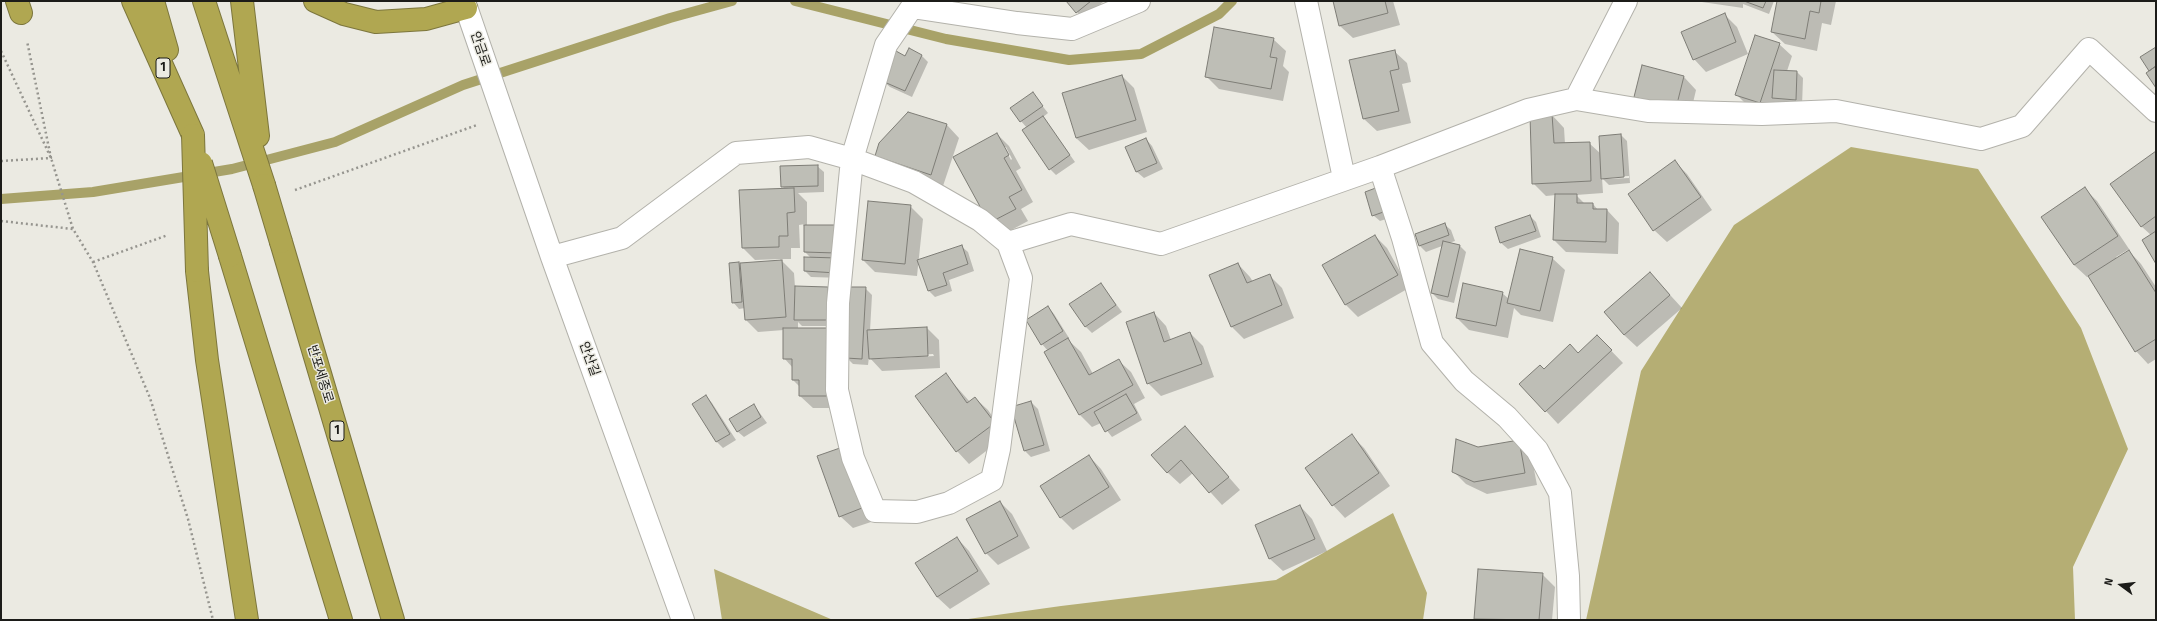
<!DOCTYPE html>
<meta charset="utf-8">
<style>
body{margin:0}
#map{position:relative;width:2157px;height:621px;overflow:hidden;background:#ebeae2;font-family:"Fira Sans",sans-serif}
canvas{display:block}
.frame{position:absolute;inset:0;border:2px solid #1c1c19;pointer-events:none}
.north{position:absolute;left:2101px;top:565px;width:40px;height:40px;-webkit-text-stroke:3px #ebeae2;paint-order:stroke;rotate:285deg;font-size:11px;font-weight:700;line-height:16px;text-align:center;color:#1c1c19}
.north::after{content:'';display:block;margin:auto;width:14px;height:18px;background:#1c1c19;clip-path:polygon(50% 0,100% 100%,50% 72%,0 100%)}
</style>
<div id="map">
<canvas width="2157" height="621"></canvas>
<div class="frame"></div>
<div class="north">N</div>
</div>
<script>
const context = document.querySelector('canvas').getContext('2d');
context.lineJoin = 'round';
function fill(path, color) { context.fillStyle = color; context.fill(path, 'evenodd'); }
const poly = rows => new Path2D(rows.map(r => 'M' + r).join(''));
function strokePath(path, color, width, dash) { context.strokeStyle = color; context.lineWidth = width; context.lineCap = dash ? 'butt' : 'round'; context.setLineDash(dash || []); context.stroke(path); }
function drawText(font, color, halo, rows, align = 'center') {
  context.font = font + ' "Fira Sans","Noto Sans KR",sans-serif'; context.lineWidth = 3; context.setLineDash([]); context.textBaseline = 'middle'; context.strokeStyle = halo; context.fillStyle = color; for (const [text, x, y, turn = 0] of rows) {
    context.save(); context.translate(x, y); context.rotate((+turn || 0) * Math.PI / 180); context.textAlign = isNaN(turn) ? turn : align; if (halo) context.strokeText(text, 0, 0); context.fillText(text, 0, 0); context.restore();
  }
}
const forest = poly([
 [1851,147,1978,169,2081,328,2128,449,2073,567,2075,620,1586,620,1641,371,1734,225],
 [1393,513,1427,593,1423,620,961,620,1061,606,1276,580],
 [714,569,833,620,722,620]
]);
const shadow = poly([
 [1068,1,1103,1,1103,2,1083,19],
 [1334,1,1393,1,1400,25,1353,38,1340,26],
 [1695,1,1774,1,1769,14,1743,4,1743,8],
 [1778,1,1836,1,1831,25,1822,23,1817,51,1785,44,1772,32],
 [1725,15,1737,27,1748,54,1706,72,1694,59],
 [1273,39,1286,51,1283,66,1289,72,1283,101,1219,89,1206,76],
 [1779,44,1792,56,1787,71,1797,72,1803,78,1802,106,1779,104,1777,102,1773,114,1749,107,1736,94],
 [1394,51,1407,63,1411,82,1402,84,1411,123,1377,131,1364,119,1351,61],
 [921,55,928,62,912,97,890,87,883,81,906,57],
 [1642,66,1684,77,1696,90,1689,120,1647,109,1635,97],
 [1122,76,1134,88,1147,132,1089,150,1076,138],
 [1033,94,1048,113,1043,117,1075,162,1056,175,1050,169,1027,128,1021,121],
 [908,113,947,125,959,138,943,186,876,156],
 [1552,115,1564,128,1565,144,1589,143,1601,154,1621,135,1627,141,1630,183,1609,185,1602,178,1603,193,1576,195,1585,204,1593,204,1598,210,1607,210,1619,223,1618,254,1566,252,1554,240,1556,195,1546,196,1533,183],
 [1629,176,1629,178,1607,179,1607,177],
 [997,134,1009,146,1021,168,1016,171,1033,202,1021,209,1028,221,1002,235,990,222],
 [1004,147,1006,147,1012,159,1011,160],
 [1146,139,1152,146,1163,169,1144,178,1137,172,1127,148],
 [2156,152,2156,262,2151,235,2141,226],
 [1675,162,1687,174,1712,210,1667,242,1654,230],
 [817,166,824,172,824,192,798,193,807,202,807,226,836,226,843,278,811,277,805,271,811,258,805,252,805,224,799,225,800,248,791,248,791,259,780,259,794,273,795,287,827,288,834,294,833,326,802,326,798,322,798,329,844,408,813,408,800,396,800,387,793,380,793,368,784,358,784,330,758,332,746,320,745,308,739,309,733,302,738,263,741,266,780,261,780,259,755,260,743,248,785,189,782,186],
 [2085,189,2097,201,2129,249,2116,257,2117,259,2129,251,2141,264,2156,287,2156,359,2148,364,2136,351,2089,276,2087,277,2074,265],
 [1366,192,1395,216,1380,221,1373,215],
 [910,206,923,219,917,276,875,272,863,260],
 [1530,216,1536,222,1541,237,1508,249,1501,243,1496,228],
 [1444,224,1451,230,1455,241,1449,243,1459,245,1466,252,1454,303,1438,299,1432,293,1442,246,1426,252,1420,246,1416,235],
 [1375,236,1387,248,1409,288,1358,317,1345,304],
 [961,246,968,252,974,271,949,280,952,291,935,297,929,291,919,261],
 [1552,258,1565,270,1553,322,1521,315,1514,308,1508,338,1469,330,1457,318,1502,293,1509,299],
 [1238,264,1250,277,1253,282,1269,275,1282,288,1294,318,1244,339,1232,327],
 [1650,273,1682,308,1637,347,1624,335],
 [1101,284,1122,312,1092,333,1085,326],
 [865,288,872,295,870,331,927,328,939,340,940,368,882,371,869,357,868,365,853,364,847,358],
 [933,354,934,356,880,359,880,357],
 [1048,307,1054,314,1069,338,1067,339,1081,352,1093,374,1118,360,1131,372,1145,398,1134,404,1142,420,1112,437,1101,423,1092,427,1080,415,1046,352,1048,351,1042,344],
 [1154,313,1166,326,1171,340,1190,333,1203,346,1214,377,1161,396,1148,383],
 [1597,336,1623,363,1558,424,1521,384,1544,370,1578,354],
 [946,375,970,402,975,398,988,410,1006,436,969,464,957,451],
 [706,396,712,403,736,440,723,448,717,442,694,404],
 [1031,402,1038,409,1050,451,1031,457,1025,451],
 [754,405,767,423,744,437,737,431],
 [1185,427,1240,490,1222,505,1193,473,1180,484,1167,472],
 [1352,436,1364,448,1390,486,1345,518,1333,505],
 [1519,441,1531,454,1537,485,1487,494,1466,484,1453,471],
 [1089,456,1101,469,1121,500,1073,530,1061,518],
 [819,457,874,521,853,528,840,516],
 [1000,502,1012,514,1030,548,998,565,986,553],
 [1300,506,1312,519,1327,551,1283,571,1270,559,1256,526],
 [957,538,969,551,990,584,950,609,937,597],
 [1542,574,1555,587,1552,620,1475,619]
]);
const stream = poly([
 [795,1,946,39,1069,60,1141,54,1219,14,1232,1],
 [1,199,93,192,232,169,335,142,463,85,670,18,732,1]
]);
const building = poly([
 [1066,1,1091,1,1076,13,1066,1],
 [1333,1,1385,1,1388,13,1339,26,1333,1],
 [1744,1,1766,1,1763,8,1744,1],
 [1777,1,1821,1,1819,13,1810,11,1805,39,1771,32,1777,1],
 [1725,13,1736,42,1693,60,1681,32,1725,13],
 [1214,27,1274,38,1270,57,1277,58,1271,89,1205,77,1214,27],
 [1755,35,1780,43,1760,103,1735,95,1755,35],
 [2156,47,2156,66,2149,71,2140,57,2156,47],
 [909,48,922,55,905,91,882,81,896,51,905,56,909,48],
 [1395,50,1399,69,1390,71,1399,111,1363,119,1349,60,1395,50],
 [1642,65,1684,76,1676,108,1634,97,1642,65],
 [2156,66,2156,88,2146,73,2156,66],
 [1774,70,1797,71,1796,100,1772,98,1774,70],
 [1122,75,1136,120,1076,138,1062,93,1122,75],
 [1033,92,1043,106,1020,122,1010,108,1033,92],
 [908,112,947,124,931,175,875,156,879,143,908,112],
 [1552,114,1554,143,1590,142,1591,181,1532,184,1530,115,1552,114],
 [1043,116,1070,155,1049,170,1022,130,1043,116],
 [997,133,1009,155,1004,158,1022,190,1009,197,1016,209,989,223,953,157,997,133],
 [1621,134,1624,177,1601,179,1599,136,1621,134],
 [1146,138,1157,163,1136,172,1125,147,1146,138],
 [2156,151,2156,216,2141,227,2110,184,2156,151],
 [1675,160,1701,197,1653,231,1628,194,1675,160],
 [818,165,818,186,781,187,780,166,818,165],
 [1381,186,1389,210,1372,216,1365,192,1381,186],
 [2085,187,2118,236,2074,265,2041,217,2085,187],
 [794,188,795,212,787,213,788,236,779,236,779,247,742,248,739,190,794,188],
 [1555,194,1577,194,1577,203,1593,203,1593,209,1607,209,1606,242,1553,240,1555,194],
 [868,201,911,205,905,264,862,260,868,201],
 [1530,215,1536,231,1500,243,1495,227,1530,215],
 [1445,223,1449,235,1419,246,1415,234,1445,223],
 [804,225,837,225,836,253,804,252,804,225],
 [2156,231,2156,264,2142,240,2156,231],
 [1375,235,1398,275,1345,305,1322,265,1375,235],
 [1443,241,1460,245,1448,297,1431,293,1443,241],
 [962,245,968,264,943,273,947,285,928,291,917,260,962,245],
 [1520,249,1553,257,1540,311,1507,303,1520,249],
 [2129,250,2156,293,2156,339,2135,352,2088,276,2129,250],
 [804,257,837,258,837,273,804,271,804,257],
 [782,260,786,317,745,320,740,263,782,260],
 [739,262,742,302,732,303,729,263,739,262],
 [1238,263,1247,283,1270,274,1282,305,1231,327,1209,275,1238,263],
 [1650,272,1670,295,1624,335,1604,312,1650,272],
 [1101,283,1116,305,1085,327,1069,304,1101,283],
 [1463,283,1503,292,1496,326,1456,318,1463,283],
 [795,286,828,287,827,320,794,320,795,286],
 [849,287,866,287,862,359,846,358,849,287],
 [1048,306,1063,331,1041,345,1026,320,1048,306],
 [1154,312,1164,342,1190,332,1202,364,1147,384,1126,322,1154,312],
 [927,327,928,356,869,359,867,330,927,327],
 [783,328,832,328,832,396,799,396,799,380,792,380,792,359,783,359,783,328],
 [1597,335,1612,350,1545,412,1519,384,1540,365,1544,369,1570,344,1578,353,1597,335],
 [1068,338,1089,375,1119,359,1133,385,1079,415,1044,352,1068,338],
 [946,373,967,403,975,397,995,423,956,452,915,396,946,373],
 [1126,394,1137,413,1105,432,1094,412,1126,394],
 [706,395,730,434,716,442,692,404,706,395],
 [1031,401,1044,445,1024,451,1011,407,1031,401],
 [754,404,761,417,737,432,729,419,754,404],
 [1185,426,1229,477,1209,493,1181,460,1167,473,1151,455,1185,426],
 [1352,434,1379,473,1332,506,1305,468,1352,434],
 [1456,439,1478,447,1519,440,1525,473,1474,482,1452,472,1456,439],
 [840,448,862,508,839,517,817,456,840,448],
 [1089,455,1109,487,1060,518,1040,486,1089,455],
 [1000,501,1018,536,985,554,966,519,1000,501],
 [1300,505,1315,539,1269,559,1255,525,1300,505],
 [957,537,978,571,937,597,915,563,957,537],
 [1478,569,1543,573,1539,620,1474,619,1478,569]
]);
const path = poly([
 [1,51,51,158,73,229,93,262,150,398,188,519,213,620],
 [1,161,51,158,27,41],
 [295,190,477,125],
 [1,221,73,229],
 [93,262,168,235]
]);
const minor = poly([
 [464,1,552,257,683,620],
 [1306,1,1344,178],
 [1576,99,1626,1],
 [1380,167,1403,238,1432,343,1464,381,1507,417,1537,450,1560,493,1568,576,1569,620],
 [1008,243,1021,278,999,449,992,480,949,503,917,512,875,511,853,458,837,390,838,303,852,159,886,45,912,7,1017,23,1072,29,1139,1],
 [552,257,622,238,736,153,809,147,852,159,914,182,980,220,1008,243,1071,224,1161,244,1380,167,1528,110,1576,99,1648,111,1762,114,1836,111,1981,139,2022,126,2089,49,2156,111]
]);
const highway = poly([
 [17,1,21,13],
 [133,1,193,135],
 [153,1,167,50],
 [204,1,264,185],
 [242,1,258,136],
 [315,1,344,14,376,22,426,19,466,8],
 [281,242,393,620],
 [230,256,341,620],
 [197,271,207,360,247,620]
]);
const highwayBridge = poly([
 [193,135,197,271],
 [201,163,230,256],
 [264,185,281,242]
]);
const shields = [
 [163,68,14],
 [337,431,14]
];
const shieldNames = [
 ["1",163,68],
 ["1",337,431]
];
const streetNames = [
 ["안금로",480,49,71],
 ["안산길",589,359,70],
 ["반포세종로",320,374,73]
];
fill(forest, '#b5ae74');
fill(shadow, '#0003');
strokePath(stream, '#a8a268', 10);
fill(building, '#bebeb6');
strokePath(building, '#7e7d76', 1);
strokePath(minor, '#b3b2ab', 24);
strokePath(highway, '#7c763d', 24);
strokePath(path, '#96958f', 2.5, [2, 3]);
strokePath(minor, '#fff', 22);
strokePath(highway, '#b0a751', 22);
strokePath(highwayBridge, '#7c763d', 24, []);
strokePath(highwayBridge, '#b0a751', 22);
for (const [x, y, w] of shields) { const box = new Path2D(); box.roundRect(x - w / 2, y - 10, w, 20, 3); context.fillStyle = '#ebeae2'; context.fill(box); strokePath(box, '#1c1c19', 1); }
drawText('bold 12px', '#1c1c19', null, shieldNames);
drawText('13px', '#1c1c19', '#ebeae2', streetNames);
</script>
